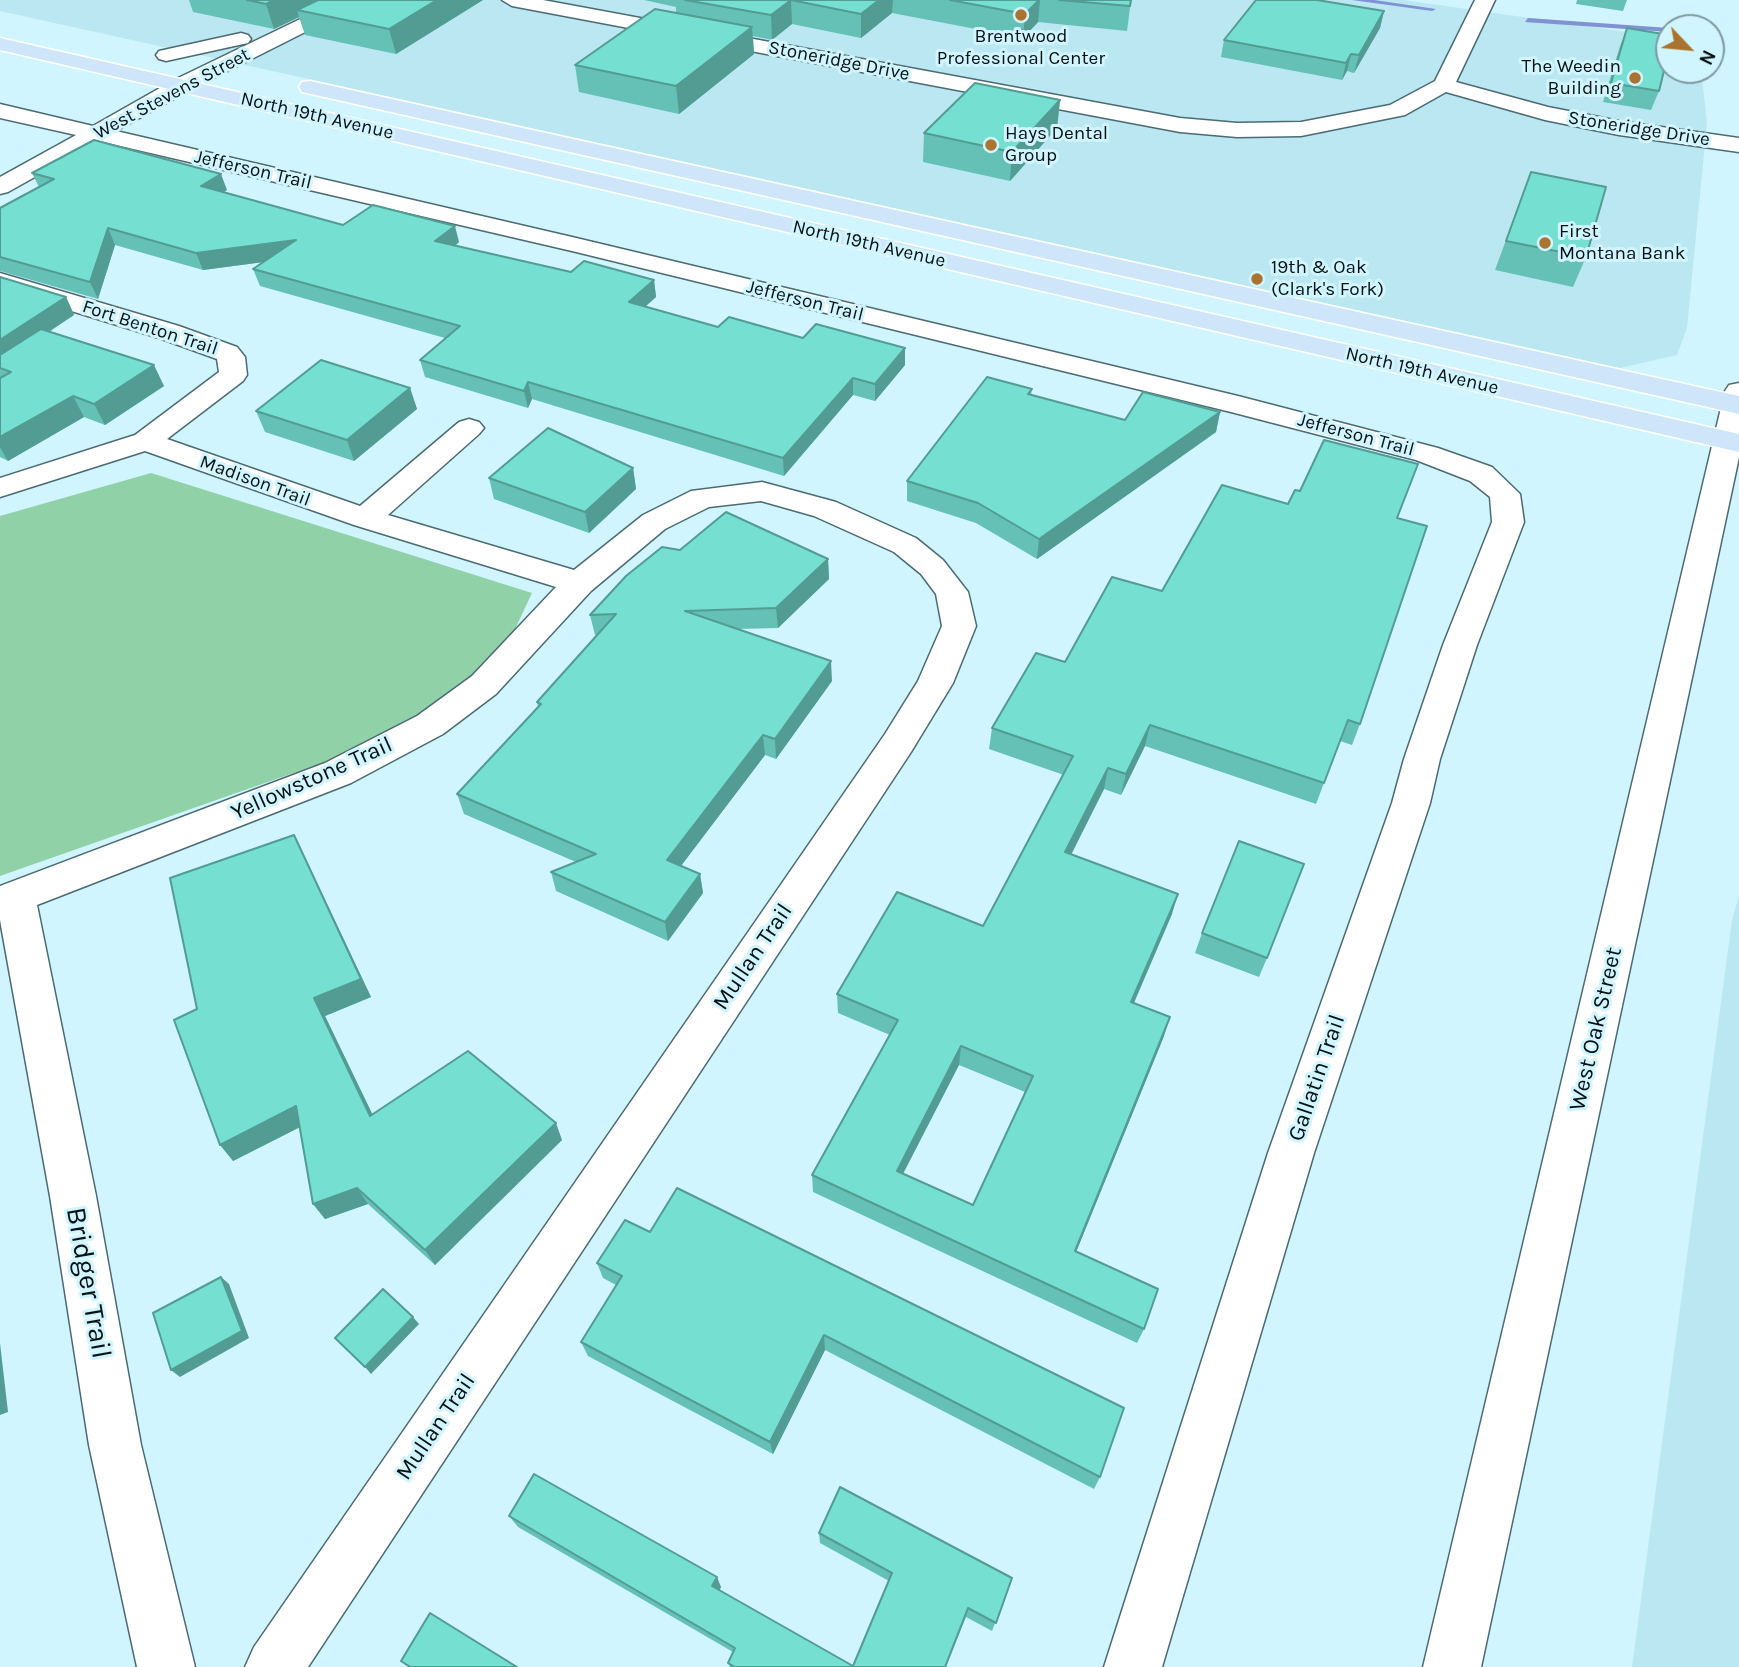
<!DOCTYPE html>
<style>
body{margin:0}
#map{position:relative;width:1739px;height:1667px;overflow:hidden;background:#d1f5fe;font-family:Karla,sans-serif}
canvas{display:block}
.north{position:absolute;left:1655px;top:14px;width:70px;height:70px;box-sizing:border-box;background:#d1f5fe;border:2px solid #7f9aa0;border-radius:50%;rotate:116deg;font-size:19px;font-weight:700;line-height:28px;text-align:center;color:#051114}
.north::after{content:'';display:block;margin:auto;width:24px;height:32px;background:#aa732f;clip-path:polygon(50% 0,100% 100%,50% 72%,0 100%)}
</style>
<div id="map">
<canvas width="1739" height="1667"></canvas>
<div class="north">N</div>
</div>
<script>
const context = document.querySelector('canvas').getContext('2d');
context.lineJoin = 'round';
function fill(path, color) { context.fillStyle = color; context.fill(path, 'evenodd'); }
const poly = rows => new Path2D(rows.map(r => 'M' + r).join(''));
function strokePath(path, color, width, dash) { context.strokeStyle = color; context.lineWidth = width; context.lineCap = dash ? 'butt' : 'round'; context.setLineDash(dash || []); context.stroke(path); }
function drawText(font, color, halo, rows, align = 'center') {
  context.font = font + ' Karla,sans-serif'; context.lineWidth = 6; context.setLineDash([]); context.textBaseline = 'middle'; context.strokeStyle = halo; context.fillStyle = color; for (const [text, x, y, turn = 0] of rows) {
    context.save(); context.translate(x, y); context.rotate((+turn || 0) * Math.PI / 180); context.textAlign = isNaN(turn) ? turn : align; if (halo) context.strokeText(text, 0, 0); context.fillText(text, 0, 0); context.restore();
  }
}
const built = poly([
 [0,0,1404,0,1669,38,1669,70,1701,70,1707,123,1687,328,1677,355,1620,368,0,11],
 [1739,896,1739,1667,1632,1667,1732,920]
]);
const green = poly([
 [151,473,532,593,509,642,439,708,356,751,0,876,0,516]
]);
const stream = poly([
 [1352,0,1374,0,1436,9,1432,11,1352,0],
 [1528,18,1669,28,1670,28,1669,32,1525,22,1528,18]
]);
const street = poly([
 [332,0,354,0,335,17,190,90,116,131,572,237,1238,396,1438,448,1492,467,1520,494,1524,522,1477,645,1440,759,1430,803,1314,1153,1162,1667,1104,1667,1268,1153,1392,803,1404,759,1443,645,1492,522,1490,497,1470,481,1416,460,1231,412,572,251,99,141,8,192,0,194,0,177,76,135,0,118,0,104,93,126,174,80,321,9,332,0],
 [502,0,543,0,1180,118,1237,123,1301,122,1390,105,1435,81,1475,0,1495,0,1456,82,1548,107,1619,121,1739,138,1739,152,1619,135,1545,120,1446,92,1405,115,1301,136,1237,137,1180,132,512,6,502,0],
 [241,33,248,35,251,39,248,43,166,61,159,59,156,55,159,51,241,33],
 [0,273,179,326,237,347,245,357,247,375,243,381,167,439,360,506,459,422,469,419,479,422,484,428,479,434,388,515,574,570,643,515,691,491,762,482,836,502,916,538,943,560,968,592,976,626,953,683,911,752,308,1667,245,1667,254,1647,885,734,918,681,942,626,936,594,921,574,894,552,814,516,761,501,709,507,665,529,591,591,496,694,443,734,351,783,37,905,96,1196,141,1445,195,1667,137,1667,89,1445,50,1196,0,920,0,886,325,763,417,716,472,676,556,587,354,525,145,451,0,497,0,478,135,435,219,372,217,359,159,338,0,289,0,273]
]);
const secondary = poly([
 [1739,383,1739,457,1481,1667,1423,1667,1725,391,1729,385,1739,383]
]);
const primary = poly([
 [0,38,1739,434,1739,452,0,50,0,38],
 [310,81,1739,396,1739,414,302,92,299,87,302,82,310,81]
]);
const wall = poly([
 [189,0,483,0,396,54,305,35,299,17,274,29,193,12],
 [644,0,1131,0,1127,31,1038,22,1023,38,892,13,861,38,792,24,772,40,753,36,754,54,679,114,579,92,575,65,676,13,676,7],
 [1577,0,1627,0,1623,11,1576,4],
 [1384,11,1380,28,1354,73,1347,71,1342,80,1221,57,1224,40],
 [1627,28,1659,91,1651,110,1603,102,1620,46],
 [1060,100,1057,128,1010,181,923,162,924,133],
 [1531,172,1586,257,1573,287,1495,270],
 [32,173,227,190,224,192,343,225,459,242,455,246,571,272,654,280,656,297,645,307,718,327,803,338,905,348,905,365,875,401,853,395,784,476,532,399,528,408,425,377,420,360,445,338,260,286,253,269,263,262,203,270,115,245,98,299,0,271,0,208,39,187],
 [0,277,66,297,74,315,49,332,164,386,105,425,84,417,8,461,0,457],
 [410,388,417,409,354,461,265,432,256,411],
 [1032,389,1031,395,1125,420,1220,412,1216,432,1037,559,976,523,907,501,907,481],
 [633,468,636,489,589,533,494,499,489,478],
 [1288,504,1398,518,1360,724,1352,745,1340,741,1316,804,1145,746,1121,795,1104,789,1071,854,1172,914,1134,1003,1164,1036,1076,1252,1144,1329,1137,1343,813,1192,812,1175,890,1035,838,1013,837,994,983,926,1064,775,989,749,992,728,1065,662,1162,591],
 [959,1065,1025,1092,973,1205,903,1174],
 [680,550,828,559,829,579,778,628,738,629,832,681,776,759,765,755,681,866,700,874,703,893,668,941,556,891,551,872,576,862,464,814,457,794,538,707,537,702,597,635,595,635,590,615],
 [304,855,371,997,325,1016,372,1114,562,1140,435,1265,368,1204,325,1219,313,1204,300,1127,233,1161,197,1009],
 [1202,933,1267,958,1259,977,1195,953],
 [625,1220,1100,1477,1094,1489,825,1350,773,1454,588,1356,581,1342,616,1285,603,1278,597,1263],
 [509,1516,721,1587,719,1590,853,1666,889,1581,820,1543,819,1533,1012,1578,992,1631,966,1617,946,1667,730,1667,728,1663,733,1652,518,1527]
]);
const shadedWall = poly([
 [274,0,328,0,297,10,299,17,274,29,266,4],
 [437,0,483,0,396,54,389,29],
 [791,0,792,24,772,40,771,15],
 [879,0,893,0,892,13,861,38,861,14],
 [1039,0,1040,0,1038,22,1023,38,1025,14],
 [1384,11,1380,28,1354,73,1359,55],
 [752,27,754,54,679,114,676,86],
 [1351,54,1347,71,1342,80,1346,63],
 [1060,100,1057,128,1010,181,1012,152],
 [221,174,227,190,207,202,201,186],
 [455,226,459,242,439,258,435,241],
 [108,228,115,245,98,299,90,282],
 [296,240,302,257,203,270,196,253],
 [654,280,656,297,631,319,629,302],
 [66,297,74,315,0,363,0,340],
 [905,348,905,365,875,401,875,384],
 [154,365,164,386,105,425,94,404],
 [853,378,853,395,784,476,783,458],
 [528,382,532,399,528,408,524,391],
 [410,388,417,409,354,461,347,440],
 [73,396,84,417,8,461,0,447,0,437],
 [1220,412,1216,432,1037,559,1039,539],
 [633,468,636,489,589,533,585,512],
 [828,559,829,579,778,628,776,608],
 [831,661,832,681,776,759,775,739],
 [1150,725,1145,746,1121,795,1126,774],
 [763,735,765,755,671,879,667,860],
 [1108,768,1104,789,1062,873,1065,852],
 [294,835,371,997,325,1016,381,1132,370,1116,314,998],
 [700,874,703,893,668,941,665,922],
 [1178,894,1172,914,1126,1021,1131,1002],
 [1170,1017,1164,1036,1070,1267,1075,1251],
 [961,1046,959,1065,896,1187,897,1171],
 [296,1106,308,1123,233,1161,220,1145],
 [556,1123,562,1140,435,1265,425,1250],
 [357,1188,368,1204,325,1219,313,1204],
 [221,1277,229,1284,249,1338,180,1377,171,1370],
 [413,1317,419,1324,371,1374,365,1367],
 [824,1335,825,1350,773,1454,770,1442],
 [0,1343,8,1412,0,1415],
 [717,1577,721,1587,717,1595,712,1586]
]);
const building = poly([
 [247,0,274,0,266,4,247,0],
 [318,0,437,0,389,29,297,10,318,0],
 [685,0,791,0,771,15,685,0],
 [791,0,879,0,861,14,791,0],
 [950,0,1039,0,1025,14,950,0],
 [1059,0,1131,0,1130,6,1059,0],
 [1256,0,1317,0,1384,11,1359,55,1351,54,1346,63,1224,40,1256,0],
 [655,9,752,27,676,86,575,65,655,9],
 [1627,28,1669,35,1669,50,1659,91,1611,83,1627,28],
 [975,83,1060,100,1012,152,924,133,975,83],
 [94,140,221,174,201,186,343,225,373,205,455,226,435,241,571,272,584,261,654,280,629,302,718,327,729,317,803,338,816,324,905,348,875,384,853,378,783,458,528,382,524,391,420,360,460,326,253,269,296,240,196,253,108,228,90,282,0,257,0,208,54,179,32,173,94,140],
 [1531,172,1606,187,1586,257,1506,241,1531,172],
 [0,277,66,297,0,340,0,277],
 [41,329,154,365,94,404,73,396,0,437,0,378,11,372,0,368,0,355,41,329],
 [321,360,410,388,347,440,256,411,321,360],
 [987,377,1032,389,1028,394,1125,420,1143,392,1220,412,1039,539,978,503,907,481,987,377],
 [548,428,633,468,585,512,489,478,548,428],
 [1324,440,1418,464,1397,518,1427,526,1360,724,1348,720,1324,783,1150,725,1126,774,1108,768,1065,852,1178,894,1131,1002,1170,1017,1075,1251,1158,1289,1144,1329,812,1175,898,1020,837,994,897,892,983,926,1073,756,992,728,1036,653,1065,662,1112,577,1162,591,1222,485,1288,504,1295,490,1300,491,1324,440],
 [961,1046,1033,1076,973,1205,897,1171,961,1046],
 [726,512,828,559,776,608,685,611,831,661,775,739,763,735,667,860,700,874,665,922,551,872,596,854,457,794,541,704,537,702,616,614,590,615,626,576,662,547,680,550,726,512],
 [294,835,361,979,314,998,370,1116,468,1051,556,1123,425,1250,357,1188,313,1204,296,1106,220,1145,174,1020,197,1009,170,878,294,835],
 [1239,841,1304,864,1267,958,1202,933,1239,841],
 [677,1188,1124,1408,1100,1477,824,1335,770,1442,581,1342,622,1276,597,1263,625,1220,650,1232,677,1188],
 [221,1277,242,1331,171,1370,153,1313,221,1277],
 [383,1289,413,1317,365,1367,335,1338,383,1289],
 [534,1474,717,1577,712,1586,853,1666,892,1573,819,1533,840,1487,1012,1578,996,1623,968,1608,945,1667,735,1667,728,1663,735,1648,509,1516,534,1474],
 [430,1613,517,1667,410,1667,401,1661,430,1613]
]);
const markers = [
 [1021,15,7,"#aa732f"],
 [1635,78,7,"#aa732f"],
 [991,145,7,"#aa732f"],
 [1545,243,7,"#aa732f"],
 [1257,279,7,"#aa732f"]
];
const farPoinames = [
 ["Brentwood",1021,37,"center"],
 ["Professional Center",1021,59,"center"],
 ["The Weedin",1621,67,"right"],
 ["Building",1621,89,"right"],
 ["Hays Dental",1005,134],
 ["Group",1005,156],
 ["First",1559,232],
 ["Montana Bank",1559,254],
 ["19th & Oak",1271,268],
 ["(Clark's Fork)",1271,290]
];
const farStreetnames = [
 ["Stoneridge Drive",839,61,11],
 ["West Stevens Street",172,94,-28],
 ["North 19th Avenue",317,116,13],
 ["Stoneridge Drive",1639,129,9],
 ["Jefferson Trail",253,170,13],
 ["North 19th Avenue",869,244,13],
 ["Jefferson Trail",805,301,14],
 ["Fort Benton Trail",150,328,18],
 ["North 19th Avenue",1422,371,13],
 ["Jefferson Trail",1356,435,15],
 ["Madison Trail",255,481,20]
];
const streetNames = [
 ["Yellowstone Trail",312,779,-24],
 ["Mullan Trail",753,957,-56],
 ["West Oak Street",1596,1029,-77],
 ["Gallatin Trail",1317,1078,-71],
 ["Mullan Trail",436,1427,-56]
];
const nearStreetnames = [
 ["Bridger Trail",88,1283,80]
];
fill(built, '#bae7f1');
fill(green, '#90d1a7');
fill(stream, '#8091d4');
strokePath(street, '#4b6a72', 3);
strokePath(secondary, '#4b6a72', 3);
strokePath(primary, '#fff', 3);
fill(street, '#fff');
fill(secondary, '#fff');
fill(primary, '#cfe6fa');
fill(wall, '#65c0b5');
fill(shadedWall, '#529c93');
fill(building, '#75dfd2');
strokePath(building, '#529c93', 2);
for (const [x, y, r, color] of markers) { const dot = new Path2D(); dot.arc(x, y, r, 0, 2 * Math.PI); context.fillStyle = color; context.fill(dot); strokePath(dot, '#d1f5fe', 2.5); }
drawText('19px', '#051114', '#d1f5fe', farPoinames, 'left');
drawText('19px', '#051114', '#d1f5fe', farStreetnames);
drawText('23px', '#051114', '#d1f5fe', streetNames);
drawText('28px', '#051114', '#d1f5fe', nearStreetnames);
</script>
